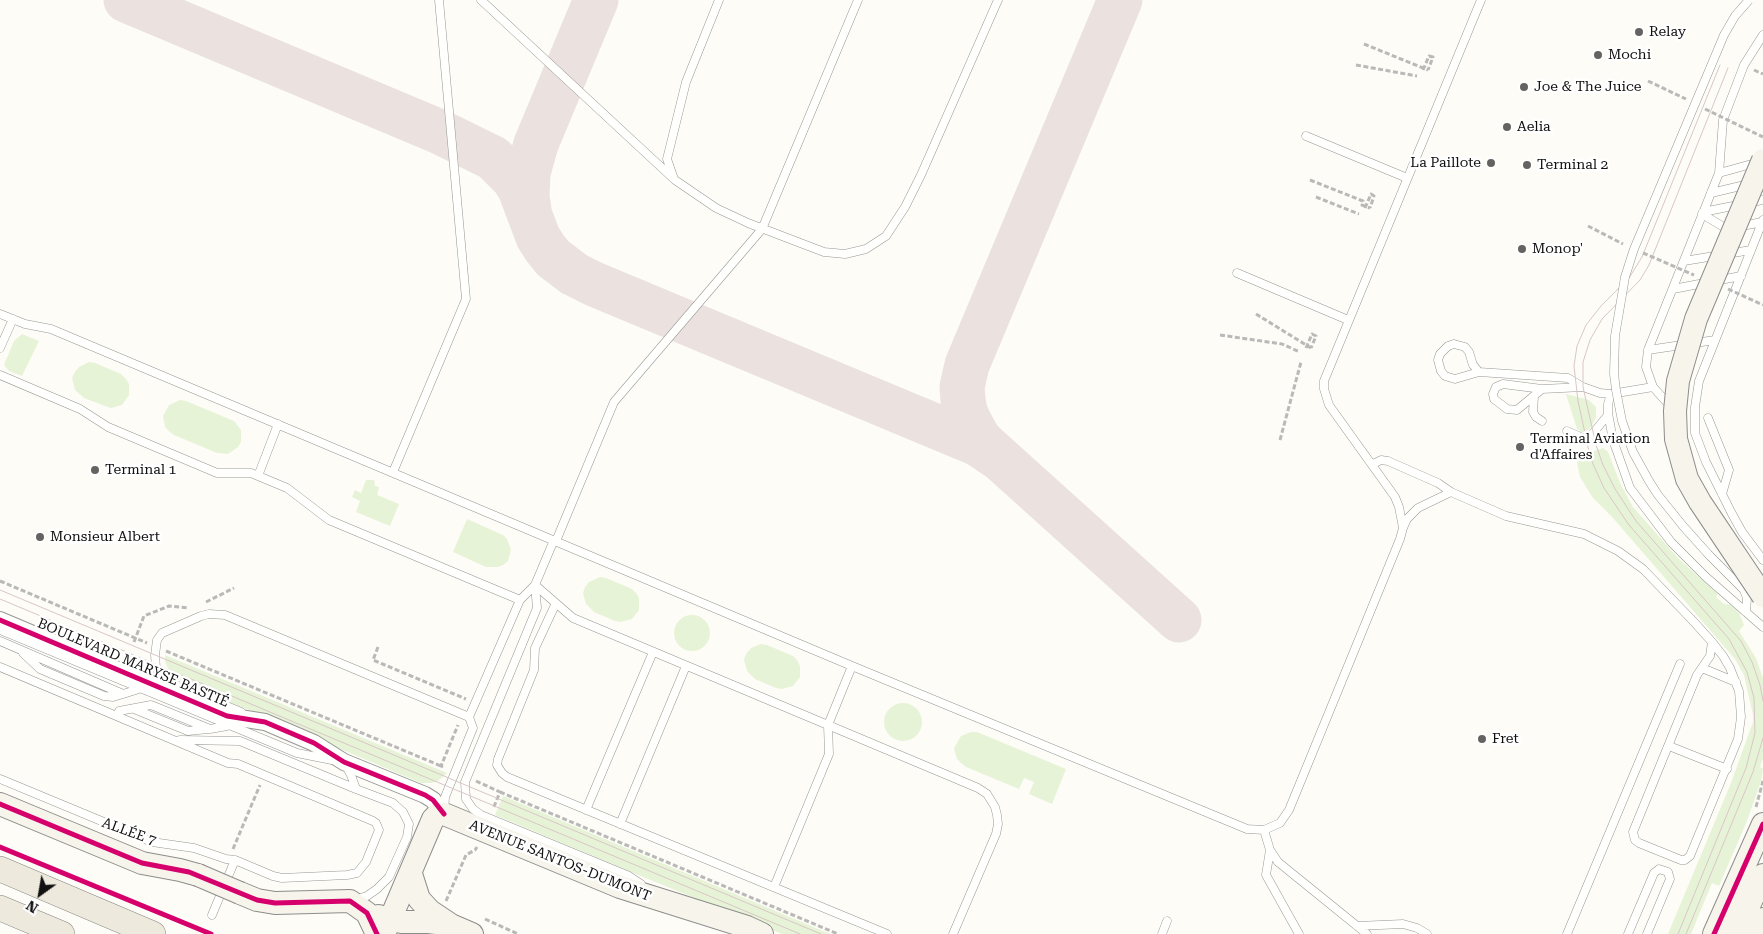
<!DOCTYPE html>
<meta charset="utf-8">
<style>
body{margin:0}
#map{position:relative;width:1763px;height:934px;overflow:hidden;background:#fdfcf7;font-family:"Roboto Serif",serif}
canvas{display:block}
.north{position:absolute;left:15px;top:869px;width:50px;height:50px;-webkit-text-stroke:4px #fff;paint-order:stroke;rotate:212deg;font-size:14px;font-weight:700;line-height:20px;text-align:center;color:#111}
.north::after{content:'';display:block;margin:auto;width:18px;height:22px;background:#111;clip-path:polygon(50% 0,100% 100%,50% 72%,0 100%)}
</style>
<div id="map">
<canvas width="1763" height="934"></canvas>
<div class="north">N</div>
</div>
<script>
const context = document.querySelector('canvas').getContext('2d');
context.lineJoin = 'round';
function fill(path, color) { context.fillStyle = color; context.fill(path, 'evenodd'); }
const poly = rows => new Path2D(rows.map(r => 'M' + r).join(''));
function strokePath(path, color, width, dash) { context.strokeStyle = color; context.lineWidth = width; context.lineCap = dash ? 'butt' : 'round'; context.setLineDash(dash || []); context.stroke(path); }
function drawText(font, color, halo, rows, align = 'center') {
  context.font = font + ' "Roboto Serif",serif'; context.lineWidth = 5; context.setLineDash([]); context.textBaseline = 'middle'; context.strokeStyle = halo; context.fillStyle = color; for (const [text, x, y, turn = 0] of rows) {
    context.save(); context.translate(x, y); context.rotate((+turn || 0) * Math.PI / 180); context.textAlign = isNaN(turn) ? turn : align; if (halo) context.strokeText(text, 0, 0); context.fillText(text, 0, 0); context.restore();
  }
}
const green = poly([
 [22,334,39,341,22,376,9,371,4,365,14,341],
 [89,362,95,363,121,374,126,379,129,384,129,395,122,405,111,408,105,406,84,398,75,390,72,378,75,372,79,367],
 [1566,394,1589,400,1596,407,1596,417,1592,426,1586,432,1581,432,1577,429],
 [180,400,186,401,234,421,241,430,241,442,238,447,228,454,217,453,174,435,170,432,165,427,163,416,169,405],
 [1603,448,1608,452,1620,483,1633,507,1678,558,1718,594,1716,597,1724,604,1731,605,1739,613,1744,625,1739,631,1756,658,1763,678,1763,758,1760,767,1763,769,1761,781,1747,821,1719,886,1712,883,1691,934,1668,934,1731,783,1753,722,1753,715,1744,675,1735,659,1613,518,1593,498,1580,477,1576,457],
 [366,480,374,480,375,486,379,487,377,495,399,504,390,526,356,512,360,501,352,497,355,490,361,493],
 [467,519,503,535,507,539,511,550,508,561,503,565,498,567,486,567,453,552],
 [600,577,606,578,632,589,636,593,639,598,639,610,632,619,621,622,615,621,594,612,586,604,583,593,585,587,589,582],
 '674 633a18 18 0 1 1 36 0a18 18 0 1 1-36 0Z',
 [761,644,767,645,793,656,797,660,800,666,800,677,793,686,782,689,776,688,755,679,747,671,744,660,746,654,751,648],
 [165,655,447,773,438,781,432,783,421,783,182,682,170,672,165,662],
 '884 722a19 19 0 1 1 38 0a19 19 0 1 1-38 0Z',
 [971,732,977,732,1066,769,1052,804,1029,794,1034,782,1024,778,1019,789,966,767,961,763,957,759,954,748,961,736],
 [503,796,830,934,782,934,636,874,495,815]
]);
const taxiway = poly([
 [126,0,440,132,493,158,513,178,520,189,538,237,545,248,553,258,574,274,594,284,978,444,999,458],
 [1120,0,967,365,962,387,963,400,965,411,969,421,979,439,986,446,1179,620],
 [529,210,527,197,528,173,536,144,596,0]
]);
const path = poly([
 [1364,44,1428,70],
 [1356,65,1417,76],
 [1754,70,1763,74],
 [1310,180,1363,201,1362,205,1370,208],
 [1316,197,1359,214],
 [1256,314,1311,348],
 [1220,335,1282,344,1300,352],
 [1280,440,1301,362],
 [0,581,147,643],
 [206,602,234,588],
 [134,642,144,616,169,606,188,608],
 [378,647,373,660,466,699],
 [166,651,441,766],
 [443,767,441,766,458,725],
 [476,781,500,792,493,809],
 [500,792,838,934],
 [1756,807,1763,781],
 [233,849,260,785],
 [446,901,466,855,475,850,477,847],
 [485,919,518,934]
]);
const lane = poly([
 [481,0,675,180,716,208,748,223,824,252,845,254,866,249,886,236,905,207,921,175,998,0],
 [1306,136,1407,178],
 [1719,173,1723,120,1744,65,1763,35],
 [674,179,667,159,686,82,719,0],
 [1711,193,1749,184],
 [1703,212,1763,200],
 [1702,214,1727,229,1762,222],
 [1763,220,1699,381,1695,407,1695,433,1706,462,1731,512,1742,532,1763,560],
 [1684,261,1751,250],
 [1237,273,1348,320],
 [1673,289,1741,276],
 [0,314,25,324,51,329,852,666,1247,829,1264,830,1280,823,1289,810,1400,539,1403,528,1399,507,1395,497,1329,405,1324,389,1324,381,1481,0],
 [1454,344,1465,347,1469,352,1473,365,1479,372,1455,379,1445,376,1441,371,1438,360,1440,354,1448,346,1454,344],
 [0,348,13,319],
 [1648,350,1715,340],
 [1479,372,1568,378,1583,387],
 [0,375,80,409,108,427,217,473,251,473,287,488,329,520,520,600],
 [1542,389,1517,410,1507,409,1494,399,1493,394,1496,387,1503,384,1542,389,1583,387,1600,393,1611,394,1653,387],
 [1611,394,1608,404,1608,413,1613,440,1630,488,1671,542,1706,577,1763,627],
 [1534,396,1533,412,1536,417,1542,421],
 [1672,408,1653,387,1646,367,1648,350,1719,173,1759,162],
 [1708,418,1729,470,1722,494],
 [1567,431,1583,438,1589,438,1608,415],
 [1373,464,1381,460,1388,461,1438,483,1451,492,1418,508,1407,519,1403,528],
 [393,472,466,299,439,0],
 [258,476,278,424],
 [1451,492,1506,516,1584,534,1618,551,1643,569,1694,622,1712,642,1723,656,1730,668,1739,691,1741,717,1738,739,1690,856,1685,860,1681,860,1639,843,1635,840,1633,832,1697,675,1710,656,1712,642],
 [556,541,614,402,762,229,858,0],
 [1709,555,1744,590,1747,598,1746,612],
 [535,585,573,618,978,788,987,794,995,807,997,815,998,824,996,834,953,934],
 [535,585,537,608,465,782,466,799,473,809,481,815,629,876,641,884],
 [556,603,535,648,534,670,498,759,497,765,502,773,507,777,887,934],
 [0,630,297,753,332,760],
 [0,641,123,694,139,689],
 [23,653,40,669,104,696,113,697,123,694],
 [0,667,228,763,238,764,373,821,376,823,379,830,366,862,357,873,347,875,282,878,273,876,235,860,226,859,194,848,152,842,0,779],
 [1702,668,1736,682],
 [134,709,188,731,208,729],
 [241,712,178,686,162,677,156,668,155,655,157,640,162,633,201,616,209,614,225,615,469,717],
 [117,716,119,711,151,705,210,729,227,726],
 [180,740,240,741,356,789],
 [1669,746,1727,769],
 [346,766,351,775,356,789,393,803,403,812,409,824,407,837,389,877,377,889,367,896,354,900],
 [586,810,653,652],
 [444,812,445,797,473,728,469,717,520,600,535,585,554,540],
 [620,824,686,666],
 [1264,830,1270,850,1278,862,1367,934],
 [1270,850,1266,875,1299,934],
 [774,887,829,754,828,725,852,666],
 [212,915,235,860],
 [1357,926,1403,924,1417,928,1427,934],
 [1162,934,1167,921],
 [1567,934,1680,664],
 [1628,934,1654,873,1659,869,1668,872,1670,879,1647,934]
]);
const street = poly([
 [0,620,227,716,265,722,314,743,344,762,425,795,433,800,444,814]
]);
const secondary = poly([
 [0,804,142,863,180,870,198,875],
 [444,814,620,887,747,927,762,934],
 [411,874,419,899,430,911,451,925,472,934],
 [240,893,257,900,275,903,350,901,367,913,377,934],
 [378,916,402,922,429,922,450,925],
 [384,934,433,819,437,815,444,814],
 [1714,934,1763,824],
 [1736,934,1763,875],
 [1756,934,1763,919]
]);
const primary = poly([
 [0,869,153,934],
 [0,908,62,934]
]);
const tram = poly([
 [1728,68,1649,265,1640,280,1602,319,1590,340,1583,362,1583,387,1596,445,1603,465,1615,489,1636,521,1741,641,1752,662,1760,685,1763,701],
 [0,590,821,934],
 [0,599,800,934],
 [1678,934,1746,768,1755,733,1754,698,1747,672,1729,639,1629,525,1604,488,1593,464,1588,447,1578,401,1574,366,1577,346,1586,325,1601,306,1629,278,1642,257,1720,65],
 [1686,934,1753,772,1763,738]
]);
const pathBridge = poly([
 [1423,70,1429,56,1433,57,1428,70],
 [1648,81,1686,99],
 [1705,109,1763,137],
 [1365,208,1371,194,1374,196,1370,208],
 [1588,226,1623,244],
 [1643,253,1694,275],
 [1728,289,1763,305],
 [1306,348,1312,334,1316,336,1311,348]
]);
const laneBridge = poly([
 [1709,555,1683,526,1658,495,1649,481,1633,452,1622,421,1616,390,1614,374,1615,336,1625,277,1634,249,1724,35,1735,16,1749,0]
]);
const secondaryBridge = poly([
 [1763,160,1696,319,1678,381,1675,411,1676,439,1687,479,1700,502,1763,596],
 [198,875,240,893]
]);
const cycleway = poly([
 [0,620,227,716,265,722,314,743,344,762,425,795,433,800,444,814],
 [0,804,142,863,189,872,257,900,275,903,350,901,367,913,377,934],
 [0,847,211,934],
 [1714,934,1763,824]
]);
const markers = [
 [1639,32,5,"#646362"],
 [1598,55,5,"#646362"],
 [1524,87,5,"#646362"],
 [1507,127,5,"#646362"],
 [1491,163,5,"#646362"],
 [1527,165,5,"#646362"],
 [1522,249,5,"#646362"],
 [1520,447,5,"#646362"],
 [95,470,5,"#646362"],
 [40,537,5,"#646362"],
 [1482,739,5,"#646362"]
];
const poiNames = [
 ["Relay",1649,32],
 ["Mochi",1608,55],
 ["Joe & The Juice",1534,87],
 ["Aelia",1517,127],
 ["La Paillote",1481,163,"right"],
 ["Terminal 2",1537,165],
 ["Monop'",1532,249],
 ["Terminal Aviation",1530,439],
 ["d'Affaires",1530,455],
 ["Terminal 1",105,470],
 ["Monsieur Albert",50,537],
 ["Fret",1492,739]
];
const streetNames = [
 ["BOULEVARD MARYSE BASTIÉ",133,663,23],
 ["ALLÉE 7",129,832,20],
 ["AVENUE SANTOS-DUMONT",560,861,22]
];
fill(green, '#e7f3d7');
strokePath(taxiway, '#ebe1df', 45);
strokePath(lane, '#979795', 9);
strokePath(street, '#979795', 18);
strokePath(secondary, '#8e8d8b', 24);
strokePath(primary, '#858482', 26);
strokePath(path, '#b9b9b8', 3, [5, 2.5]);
strokePath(lane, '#fffffe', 8);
strokePath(street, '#fffffe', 16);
strokePath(secondary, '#f6f4eb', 22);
strokePath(primary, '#ede9dc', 25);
strokePath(tram, '#d9c6c7', 1);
strokePath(laneBridge, '#979795', 9, []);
strokePath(secondaryBridge, '#8e8d8b', 24, []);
strokePath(pathBridge, '#b9b9b8', 3, [5, 2.5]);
strokePath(laneBridge, '#fffffe', 8);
strokePath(secondaryBridge, '#f6f4eb', 22);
strokePath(cycleway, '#d6006c', 5);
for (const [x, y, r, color] of markers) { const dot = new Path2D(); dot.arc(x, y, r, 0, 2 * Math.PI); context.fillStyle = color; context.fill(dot); strokePath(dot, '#fff', 2); }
drawText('14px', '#111', '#fff', poiNames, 'left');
drawText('14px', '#111', '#fff', streetNames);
</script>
